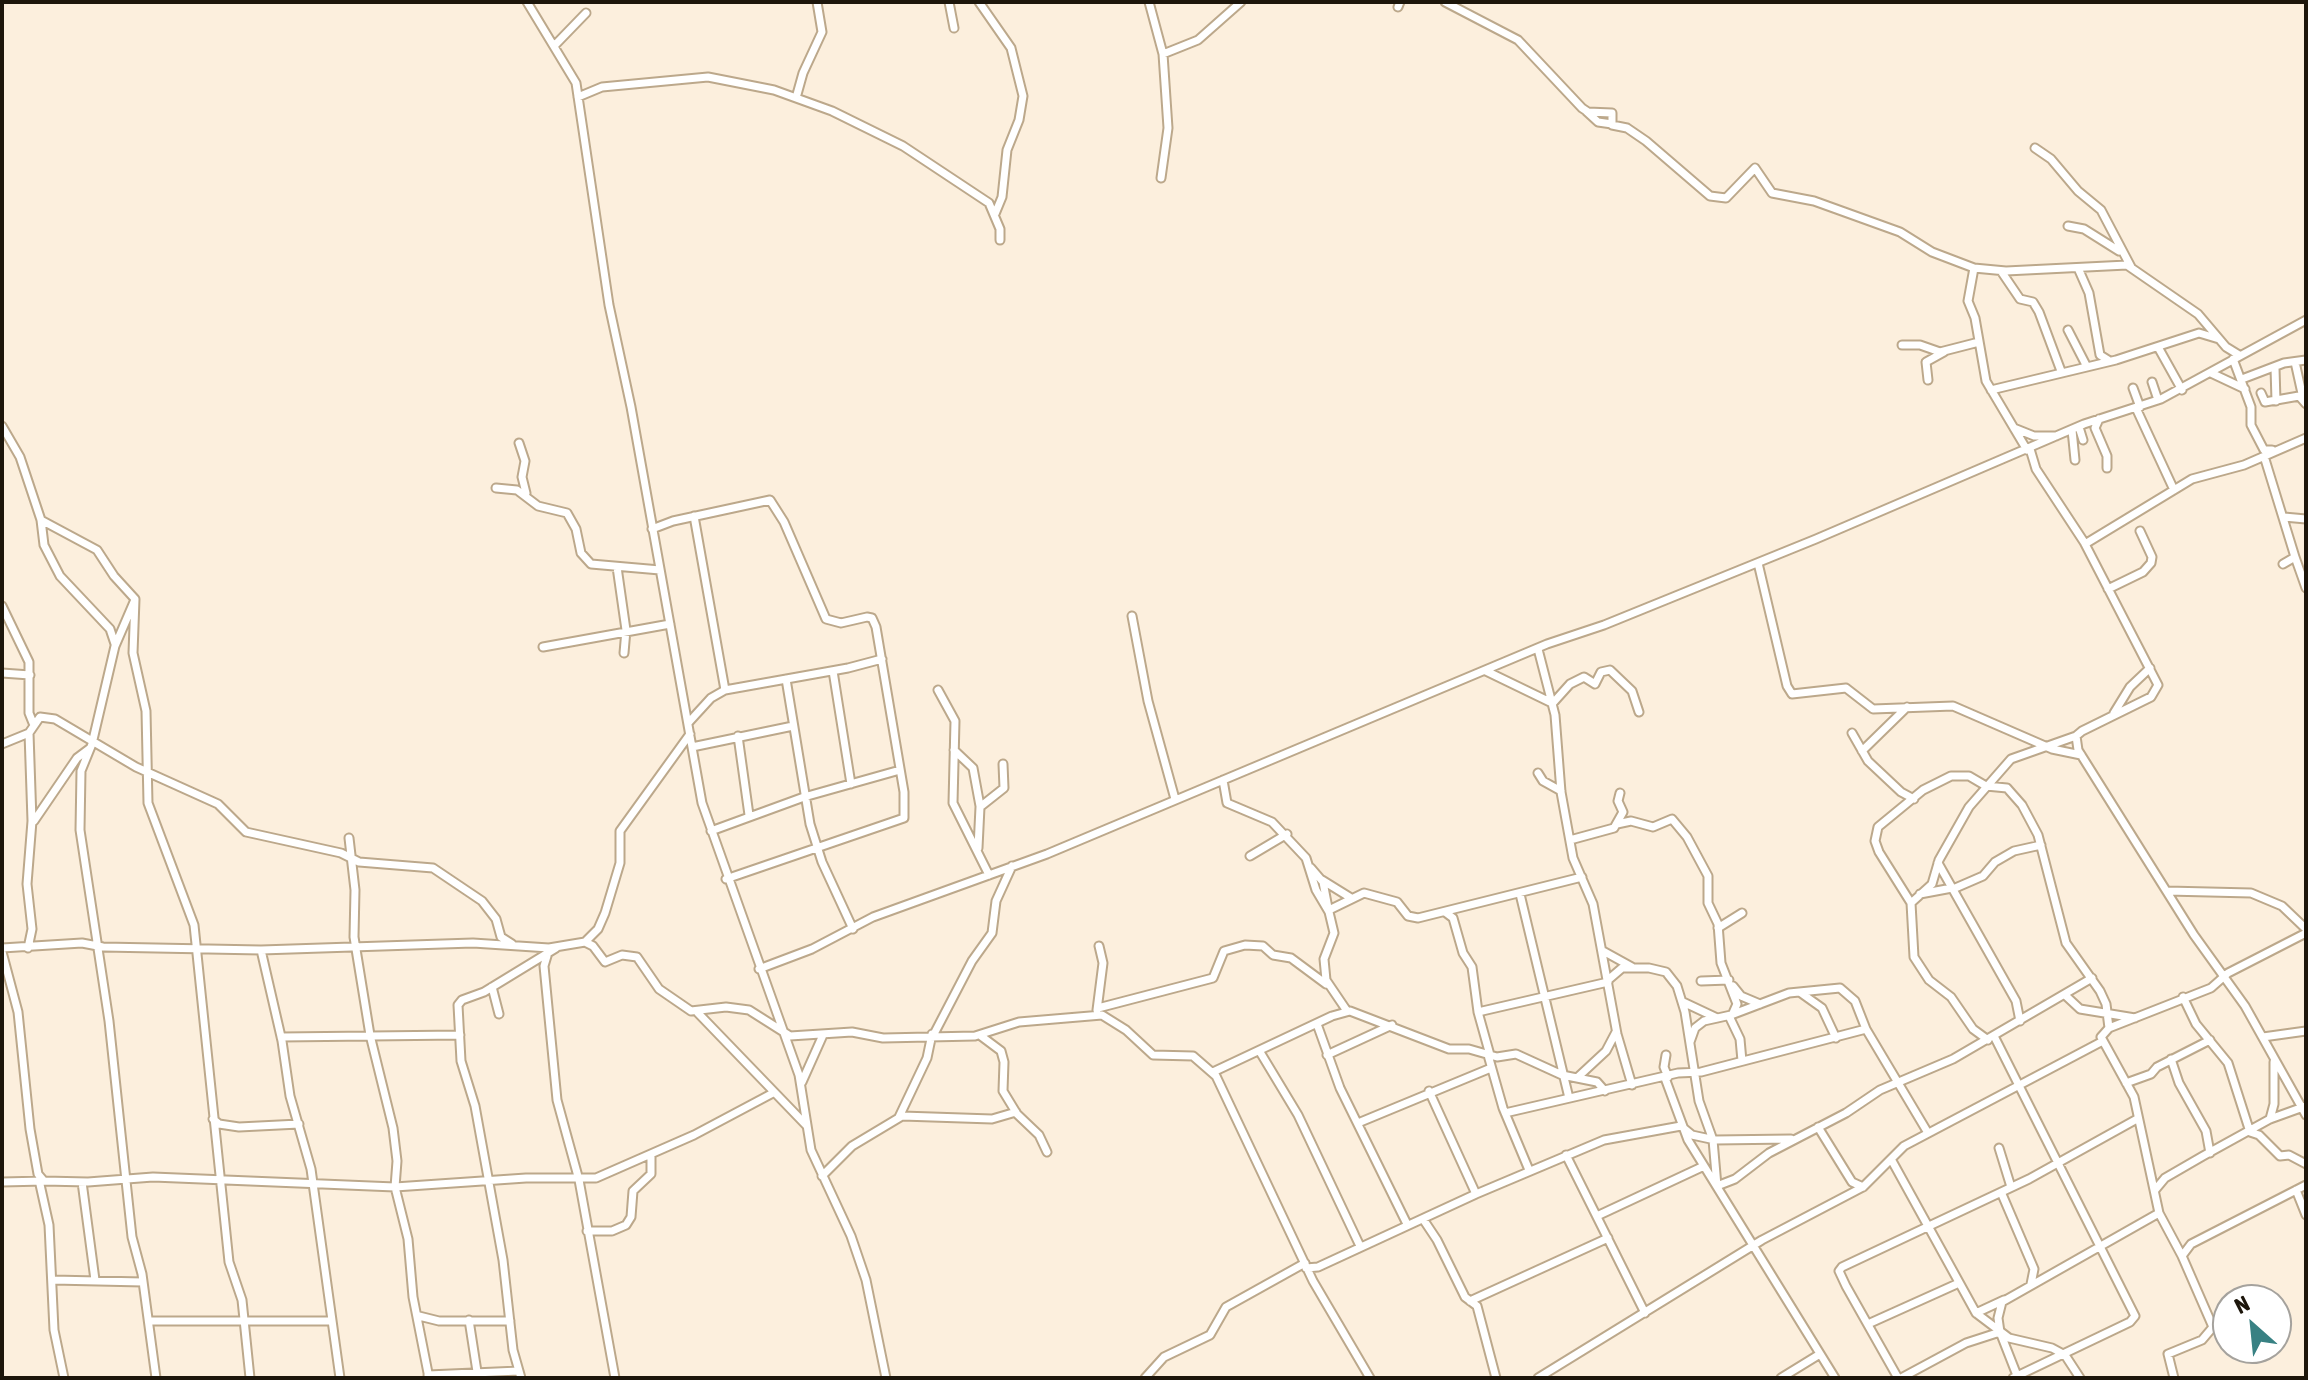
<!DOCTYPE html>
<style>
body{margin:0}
#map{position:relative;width:2308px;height:1380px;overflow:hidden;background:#fcefdd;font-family:"Asap Condensed",sans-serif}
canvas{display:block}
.frame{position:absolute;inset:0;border:4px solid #1d160b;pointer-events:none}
.north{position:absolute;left:2212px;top:1284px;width:80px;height:80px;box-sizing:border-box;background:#fff;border:2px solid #a5a29d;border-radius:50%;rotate:333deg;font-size:22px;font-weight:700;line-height:32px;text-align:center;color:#1d160b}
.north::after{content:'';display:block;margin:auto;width:28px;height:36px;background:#388183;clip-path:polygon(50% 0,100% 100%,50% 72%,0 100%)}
</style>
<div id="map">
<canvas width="2308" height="1380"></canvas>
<div class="frame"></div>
<div class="north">N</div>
</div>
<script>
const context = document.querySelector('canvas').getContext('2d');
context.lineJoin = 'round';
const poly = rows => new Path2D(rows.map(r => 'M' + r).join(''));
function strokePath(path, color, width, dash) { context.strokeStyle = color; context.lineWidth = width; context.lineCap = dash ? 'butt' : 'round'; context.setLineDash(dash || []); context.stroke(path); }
const minor = poly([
 [527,2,576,83,609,305,631,407,702,803,799,1075,811,1150,851,1236,866,1280,886,1378],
 [949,2,954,28],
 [979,2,1011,48,1023,96,1019,120,1007,150,1002,197,995,214],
 [1149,2,1163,54,1168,128,1161,178],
 [1445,2,1518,40,1582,108,1588,112,1612,113,1612,125,1627,128,1646,141,1710,196,1726,198,1755,168,1772,193,1814,201,1900,232,1932,252,1974,268,2006,271,2127,265,2198,314,2226,347,2239,355],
 [1398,7,1400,2],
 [555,45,586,13],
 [1163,54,1198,40,1241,2],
 [578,97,602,87,708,77,774,90,832,111,903,146,989,203,1000,229,1000,240],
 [796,98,803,73,822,32,817,2],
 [1586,111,1598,122,1612,124],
 [2035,148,2051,159,2078,191,2101,210,2131,267],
 [2068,226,2084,229,2119,251],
 [1974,268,1968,301,1975,318,1986,381,2027,450],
 [2078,268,2089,293,2100,355,2108,360],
 [2001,271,2020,299,2033,302,2039,312,2061,371],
 [2068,330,2086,365],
 [1902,345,1920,345,1940,352,1979,342],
 [2158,347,2182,390],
 [2233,359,2251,407,2251,425,2264,450,2272,450],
 [2295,362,2303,398],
 [2275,368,2276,401],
 [2211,373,2245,389],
 [2242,379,2284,363,2306,360],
 [1928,380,1926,362,1944,352],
 [2152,382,2158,400],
 [2133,388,2140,407],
 [1991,390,2116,360,2199,333,2219,339],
 [2261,393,2265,402,2299,396,2306,404],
 [2136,408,2174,490],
 [2099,419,2095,428,2107,456,2107,468],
 [2,426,20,457,41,520,44,545,60,576,110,629,115,644],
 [2079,427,2083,440],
 [2014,428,2034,436,2056,436],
 [2072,430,2075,460],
 [519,443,525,461,522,477,526,493],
 [2030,449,2036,469,2084,542,2158,685,2151,697,2082,731,2076,736,2078,750,2194,935,2245,1006,2306,1115],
 [2264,456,2295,557,2283,564],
 [496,488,517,490,538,506,567,513,576,529,581,553,591,564,660,570],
 [694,516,725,690],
 [2284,517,2306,519],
 [41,520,97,550,114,576,135,599,133,653,146,711,148,803,194,925,229,1262,242,1300,250,1378],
 [652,529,673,521,770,500,784,522,826,619,841,623,867,617,872,618,876,627,904,792,904,818,726,879],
 [2085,544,2192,479,2244,465,2306,438],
 [2295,557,2306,588],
 [1758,563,1787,686,1792,694,1846,688,1873,709,1953,706,2052,749,2081,755],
 [617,567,626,630,624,653],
 [2108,589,2143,572,2151,563,2152,557,2140,531],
 [134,602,115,646,92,744,81,771,80,830,109,1021,132,1237,142,1274,156,1378],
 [2,606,29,662,29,713,33,723],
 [1132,616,1148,701,1175,799],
 [543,647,670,624],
 [1538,649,1555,715,1561,792,1573,858,1593,904,1617,1034,1632,1085],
 [833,671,851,784],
 [1486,671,1550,702],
 [2,673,30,675],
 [786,679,810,824,822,862,853,929],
 [938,690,955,721,953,803,989,875],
 [1552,704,1570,684,1584,677,1595,684,1601,672,1610,670,1632,691,1639,712],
 [2114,713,2130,687,2150,668],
 [689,722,711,698,725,690,848,668,882,659],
 [1852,733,1868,761,1901,792,1914,799],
 [738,736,749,815],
 [2,744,29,733,40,717,55,719,136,767,218,804,246,832,341,853,359,862,433,868,482,901,496,919,501,937,512,944],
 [692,747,793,726],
 [954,750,973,768,980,806],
 [1862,751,1907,707],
 [1538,773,1543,781,1561,791],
 [1223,780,1227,803,1272,822,1306,858,1316,890,1329,912,1334,933,1324,959,1326,980,1347,1011],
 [34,821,77,758,89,749],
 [1617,824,1631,821,1653,827,1672,819,1687,837,1708,876,1708,903,1718,924,1721,963,1737,1004,1733,1013],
 [711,831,804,797,900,770],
 [349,838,355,890,354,937,370,1035,393,1128,397,1161,395,1187,408,1239,413,1297,429,1378],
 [1570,840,1614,828,1623,812,1618,801,1620,793],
 [978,848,980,807,1004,788,1003,764],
 [1250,856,1287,834],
 [1938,863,2016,1001,2020,1021],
 [1311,868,1323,882,1328,908],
 [1322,880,1351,898],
 [1953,889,1983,876,1995,862,2014,851,2041,845],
 [2167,891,2251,893,2282,906,2306,929],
 [1520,894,1569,1098],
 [1920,894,1952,888],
 [1911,903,1879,852,1875,841,1878,827,1923,790,1951,776,1969,776,1986,786,2007,788,2022,805,2038,835,2066,943,2100,991,2106,1004,2109,1028],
 [1329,910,1364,893,1397,902,1408,916,1418,918,1582,877],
 [1445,912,1453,918,1463,953,1472,967,1478,1012,1490,1055],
 [1718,928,1742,913],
 [585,942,598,929,605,913,620,863,620,831,690,734],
 [2,948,82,943,103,947,261,950,473,943,549,948,585,942,593,946,605,962,622,955,637,957,659,989,691,1011,726,1007,749,1010,790,1036,852,1032,883,1038,975,1036,1019,1022,1102,1015,1126,1030,1153,1055,1193,1056,1216,1076,1313,1281,1370,1378],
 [28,948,32,929,27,884,32,821,29,733],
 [261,950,282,1041,290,1096,311,1169,340,1378],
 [1603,951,1632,967],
 [2,952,18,1012,30,1129,38,1174,44,1181,88,1182,153,1177,395,1187,526,1178,596,1178,694,1135,773,1093],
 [547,956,544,966,557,1100,579,1180,615,1378],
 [759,969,812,949,873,917,1047,854,1547,644,1604,625,1816,539,2084,424,2161,399,2306,320],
 [1608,980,1622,968,1649,968,1666,972,1677,986,1685,1012,1699,1101,1713,1140,1717,1186,1735,1179,1769,1153,1846,1113,1880,1090,1953,1059,2092,978],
 [1701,981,1729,980],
 [1733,986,1741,996,1760,1004],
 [492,987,499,1014],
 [1801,993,1822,1008,1836,1038],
 [2065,995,2080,1009,2135,1018],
 [2183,997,2196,1024,2228,1063,2250,1132,2259,1135,2280,1156,2289,1155,2306,1164],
 [1683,1002,1717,1018],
 [1098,1008,1213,978,1224,951,1245,945,1263,946,1273,955,1291,958,1326,984],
 [1097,1010,1103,963,1099,946],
 [1478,1012,1608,982],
 [698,1013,807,1126],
 [1729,1016,1740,1039,1742,1061],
 [1317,1024,1340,1088,1407,1224],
 [934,1034,972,961,992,933,996,901,1012,866],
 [981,1036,1001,1051,1004,1062,1003,1091,1017,1114,1039,1135,1047,1152],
 [1994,1036,2135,1316,2130,1322,2013,1378],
 [281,1037,460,1035],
 [2263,1037,2306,1031],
 [1988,1040,1973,1029,1951,997,1929,980,1914,957,1911,903,1932,884,1939,860,1969,807,2011,759,2076,736],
 [1690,1042,1695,1028,1704,1021,1731,1015,1789,993,1840,988,1855,1001,1866,1029,1928,1133],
 [1260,1052,1298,1115,1360,1246],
 [1327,1055,1392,1025],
 [1488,1055,1503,1108,1529,1170],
 [1666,1055,1664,1067,1668,1077],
 [2171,1059,2179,1083,2206,1131,2210,1153],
 [1213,1072,1332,1016,1350,1011,1449,1049,1469,1049,1497,1057,1516,1054,1562,1075,1597,1082,1605,1091],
 [1578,1077,1606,1051,1616,1032],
 [1665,1078,1688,1140,1835,1378],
 [802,1082,823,1035],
 [2126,1083,2151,1074,2157,1067,2210,1040],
 [1429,1091,1476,1194],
 [1505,1113,1678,1073,1701,1072,1866,1029],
 [899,1117,927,1058,932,1034],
 [213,1119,219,1124,239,1127,299,1124],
 [2270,1119,2274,1104,2274,1062],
 [1358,1123,1491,1068],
 [1818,1127,1852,1182,1863,1187],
 [1999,1148,2011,1187],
 [1566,1155,1645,1313],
 [1891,1159,1976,1313,2009,1338,2052,1348,2065,1355,2080,1378],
 [822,1176,852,1146,902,1116,992,1119,1016,1112],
 [39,1180,49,1225,54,1330,64,1378],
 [2,1182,44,1181],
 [82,1182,95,1280],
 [2155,1190,2165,1178,2203,1156,2270,1119,2306,1106],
 [2296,1190,2306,1215],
 [2001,1192,2034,1269,2031,1284],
 [1597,1216,1704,1166],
 [1423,1219,1437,1240,1465,1297,1477,1306,1496,1378],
 [587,1231,612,1231,626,1225,631,1217,633,1191,651,1174,651,1154],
 [2182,1256,2191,1244,2306,1185],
 [1306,1268,1318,1267,1476,1194,1604,1140,1681,1126,1692,1135,1715,1140,1791,1139],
 [53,1280,143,1282],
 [1470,1301,1608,1238],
 [1976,1313,2004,1300],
 [419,1316,439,1321,510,1321],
 [469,1320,478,1378],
 [150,1321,331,1321],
 [1868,1324,1959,1283],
 [428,1375,519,1371],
 [521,1378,513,1350,503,1260,475,1106,461,1061,458,1005,462,1000,484,992,556,948],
 [1145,1378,1164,1357,1210,1335,1226,1307,1305,1263],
 [1538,1378,1762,1240,1863,1187,1904,1146,2101,1042],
 [1781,1378,1820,1354],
 [1898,1378,1846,1286,1839,1271,1842,1267,2029,1179,2137,1119],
 [1901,1378,1966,1343,2000,1332],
 [2018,1378,2000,1332,1998,1318,2002,1302,2159,1213],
 [2174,1378,2168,1354,2202,1340,2213,1327,2182,1256,2159,1213,2134,1097,2101,1037,2109,1028,2211,988,2228,973,2306,933]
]);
strokePath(minor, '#bca88b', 11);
strokePath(minor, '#fff', 7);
</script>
